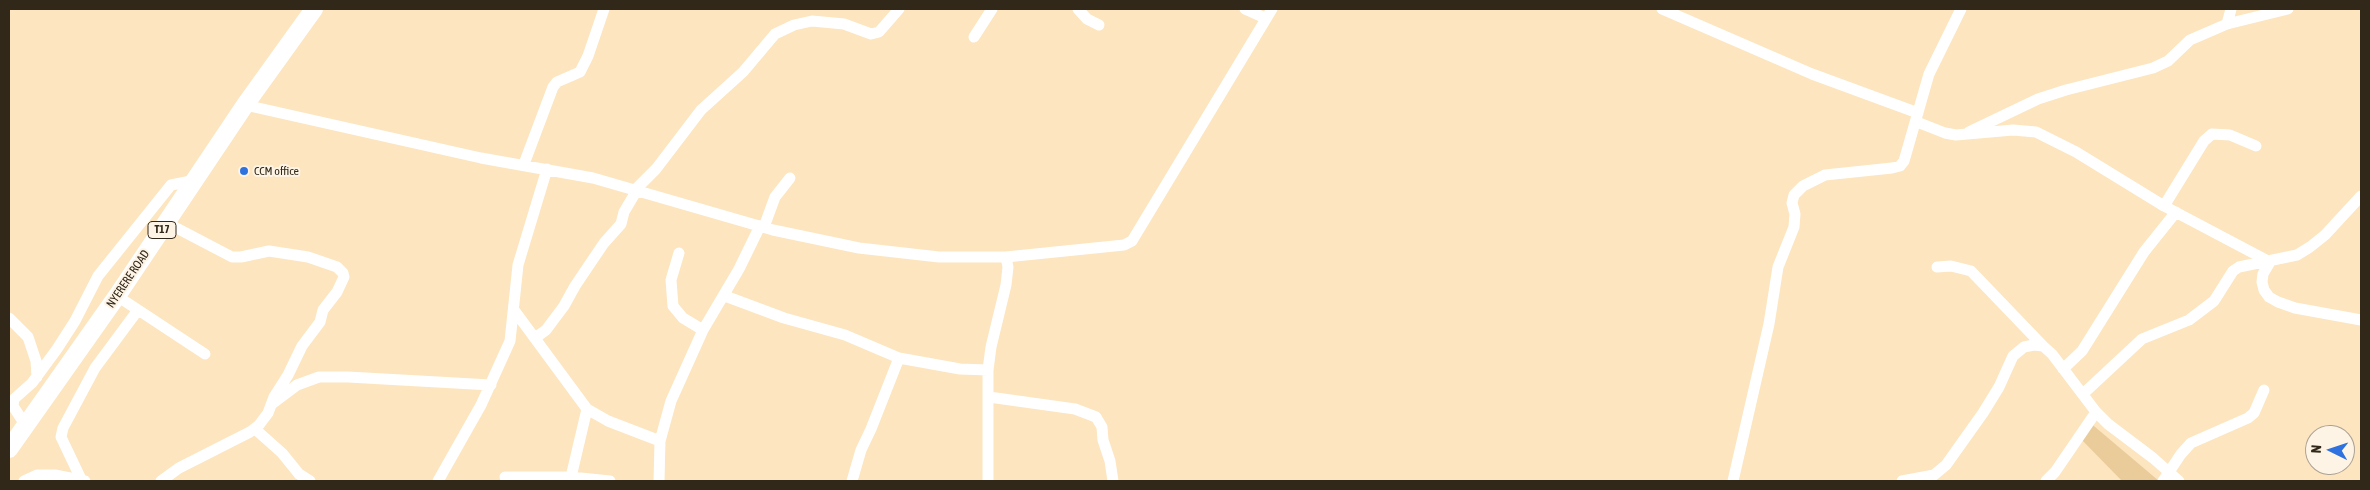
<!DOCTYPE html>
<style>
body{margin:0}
#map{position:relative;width:2370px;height:490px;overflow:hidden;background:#fce5bf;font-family:"Asap Condensed",sans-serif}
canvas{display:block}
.frame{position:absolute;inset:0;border:10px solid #31281a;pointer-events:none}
.north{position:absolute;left:2305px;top:425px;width:50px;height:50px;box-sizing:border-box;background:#fef4e5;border:1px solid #aca294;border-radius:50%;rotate:274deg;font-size:14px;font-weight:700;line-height:20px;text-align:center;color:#31281a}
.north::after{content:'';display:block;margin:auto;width:18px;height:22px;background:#2f72df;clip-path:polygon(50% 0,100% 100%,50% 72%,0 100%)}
</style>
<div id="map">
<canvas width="2370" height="490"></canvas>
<div class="frame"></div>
<div class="north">N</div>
</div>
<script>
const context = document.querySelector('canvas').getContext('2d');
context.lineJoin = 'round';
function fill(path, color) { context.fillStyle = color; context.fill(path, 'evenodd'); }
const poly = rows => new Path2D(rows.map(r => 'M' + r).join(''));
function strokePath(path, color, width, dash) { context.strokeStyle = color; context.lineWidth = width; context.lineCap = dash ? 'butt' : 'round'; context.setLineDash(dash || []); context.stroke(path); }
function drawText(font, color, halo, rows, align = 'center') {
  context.font = font + ' "Asap Condensed",sans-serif'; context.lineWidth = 4; context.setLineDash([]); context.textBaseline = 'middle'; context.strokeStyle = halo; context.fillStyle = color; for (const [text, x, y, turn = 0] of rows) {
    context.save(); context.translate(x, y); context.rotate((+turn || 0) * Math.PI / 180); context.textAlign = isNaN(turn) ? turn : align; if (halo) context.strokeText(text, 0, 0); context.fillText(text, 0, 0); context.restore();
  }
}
const green = poly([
 [2088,421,2159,481,2122,481,2077,435]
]);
const minor = poly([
 [1078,9,1087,19,1099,25],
 [1245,9,1265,18],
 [1662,9,1812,74,1918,113],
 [2227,24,2231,9],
 [974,37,992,9],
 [245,105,481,158,593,178,773,230,859,248,939,257,1006,257,1008,267,1006,285,991,347,988,370,988,481],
 [1917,122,1945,133,1956,135,2013,130,2036,132,2076,152,2164,206,2270,262,2263,274,2262,282,2264,290,2269,297,2278,302,2295,308,2361,320],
 [1969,132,2038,99,2066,90,2153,68,2168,61,2190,40,2227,24,2288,9],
 [524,164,553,87,557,82,580,72,588,56,604,9],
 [635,190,656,169,701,110,743,72,775,34,794,25,812,21,844,24,871,34,879,32,899,9],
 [2164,206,2204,141,2212,134,2230,135,2256,146],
 [764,227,775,197,790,178],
 [679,253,671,280,673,306,683,318,703,330],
 [1006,257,1124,245,1132,241,1272,9],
 [1937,267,1951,266,1971,271,2043,346],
 [117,296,205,354],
 [725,296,784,318,845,335,899,358,960,369,988,370],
 [514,310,587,409,608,421,660,441],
 [9,318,28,337,36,361,37,377],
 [535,338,546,330,564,306,575,286,604,243,621,224,624,212,637,190],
 [2063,369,2082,351,2144,252,2176,212],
 [2084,393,2142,339,2189,320,2214,301,2233,271,2239,267,2297,255,2310,247,2325,235,2361,196],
 [989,397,1075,409,1096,417,1102,427,1103,440,1110,461,1113,481],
 [273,403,297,385,319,377,348,377,491,385],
 [26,426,13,406,14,399,32,383,57,349,75,321,98,276,171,185,196,180],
 [255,429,282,453,299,474,310,481],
 [505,477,571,477,610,481],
 [571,477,587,409],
 [81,479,61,437,63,428,95,368,138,310],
 [24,481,37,475,55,475,85,481],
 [161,481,179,468,250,432,259,425,268,413,274,397,288,375,302,346,320,322,323,310,337,292,344,277,343,273,337,267,308,257,269,251,241,257,232,257,167,223],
 [438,481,481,405,510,341,518,265,547,169],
 [659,481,660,441,671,401,703,330,739,269,760,226],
 [852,481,861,450,871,429,899,358],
 [1733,481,1769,324,1778,267,1794,227,1795,214,1792,203,1794,195,1803,186,1825,175,1892,168,1900,166,1904,161,1929,74,1961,9],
 [1902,481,1934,475,1946,465,1983,413,1999,387,2013,356,2024,347,2034,345,2043,346,2052,354,2096,412,2108,424,2153,458,2179,481],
 [2046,481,2055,472,2096,412],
 [2163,481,2181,454,2191,443,2248,418,2254,413,2264,390]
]);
const primary = poly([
 [9,449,117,296,245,105,314,9]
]);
const markers = [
 [244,171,5,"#2f72df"]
];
const shields = [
 [162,230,28]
];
const shieldNames = [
 ["T17",162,230]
];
const poiNames = [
 ["CCM office",254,171]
];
const streetNames = [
 ["NYERERE ROAD",128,279,-56]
];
fill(green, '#eacc9b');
strokePath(minor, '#fff', 11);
strokePath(primary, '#fff', 18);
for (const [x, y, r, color] of markers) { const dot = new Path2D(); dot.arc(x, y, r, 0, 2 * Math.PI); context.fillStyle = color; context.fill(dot); strokePath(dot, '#fef4e5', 2); }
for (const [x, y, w] of shields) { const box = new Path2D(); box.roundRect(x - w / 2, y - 8.5, w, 17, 4); context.fillStyle = '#fef4e5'; context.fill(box); strokePath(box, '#31281a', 1); }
drawText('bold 11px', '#31281a', null, shieldNames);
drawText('12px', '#31281a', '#fef4e5', poiNames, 'left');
drawText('12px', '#31281a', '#fef4e5', streetNames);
</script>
